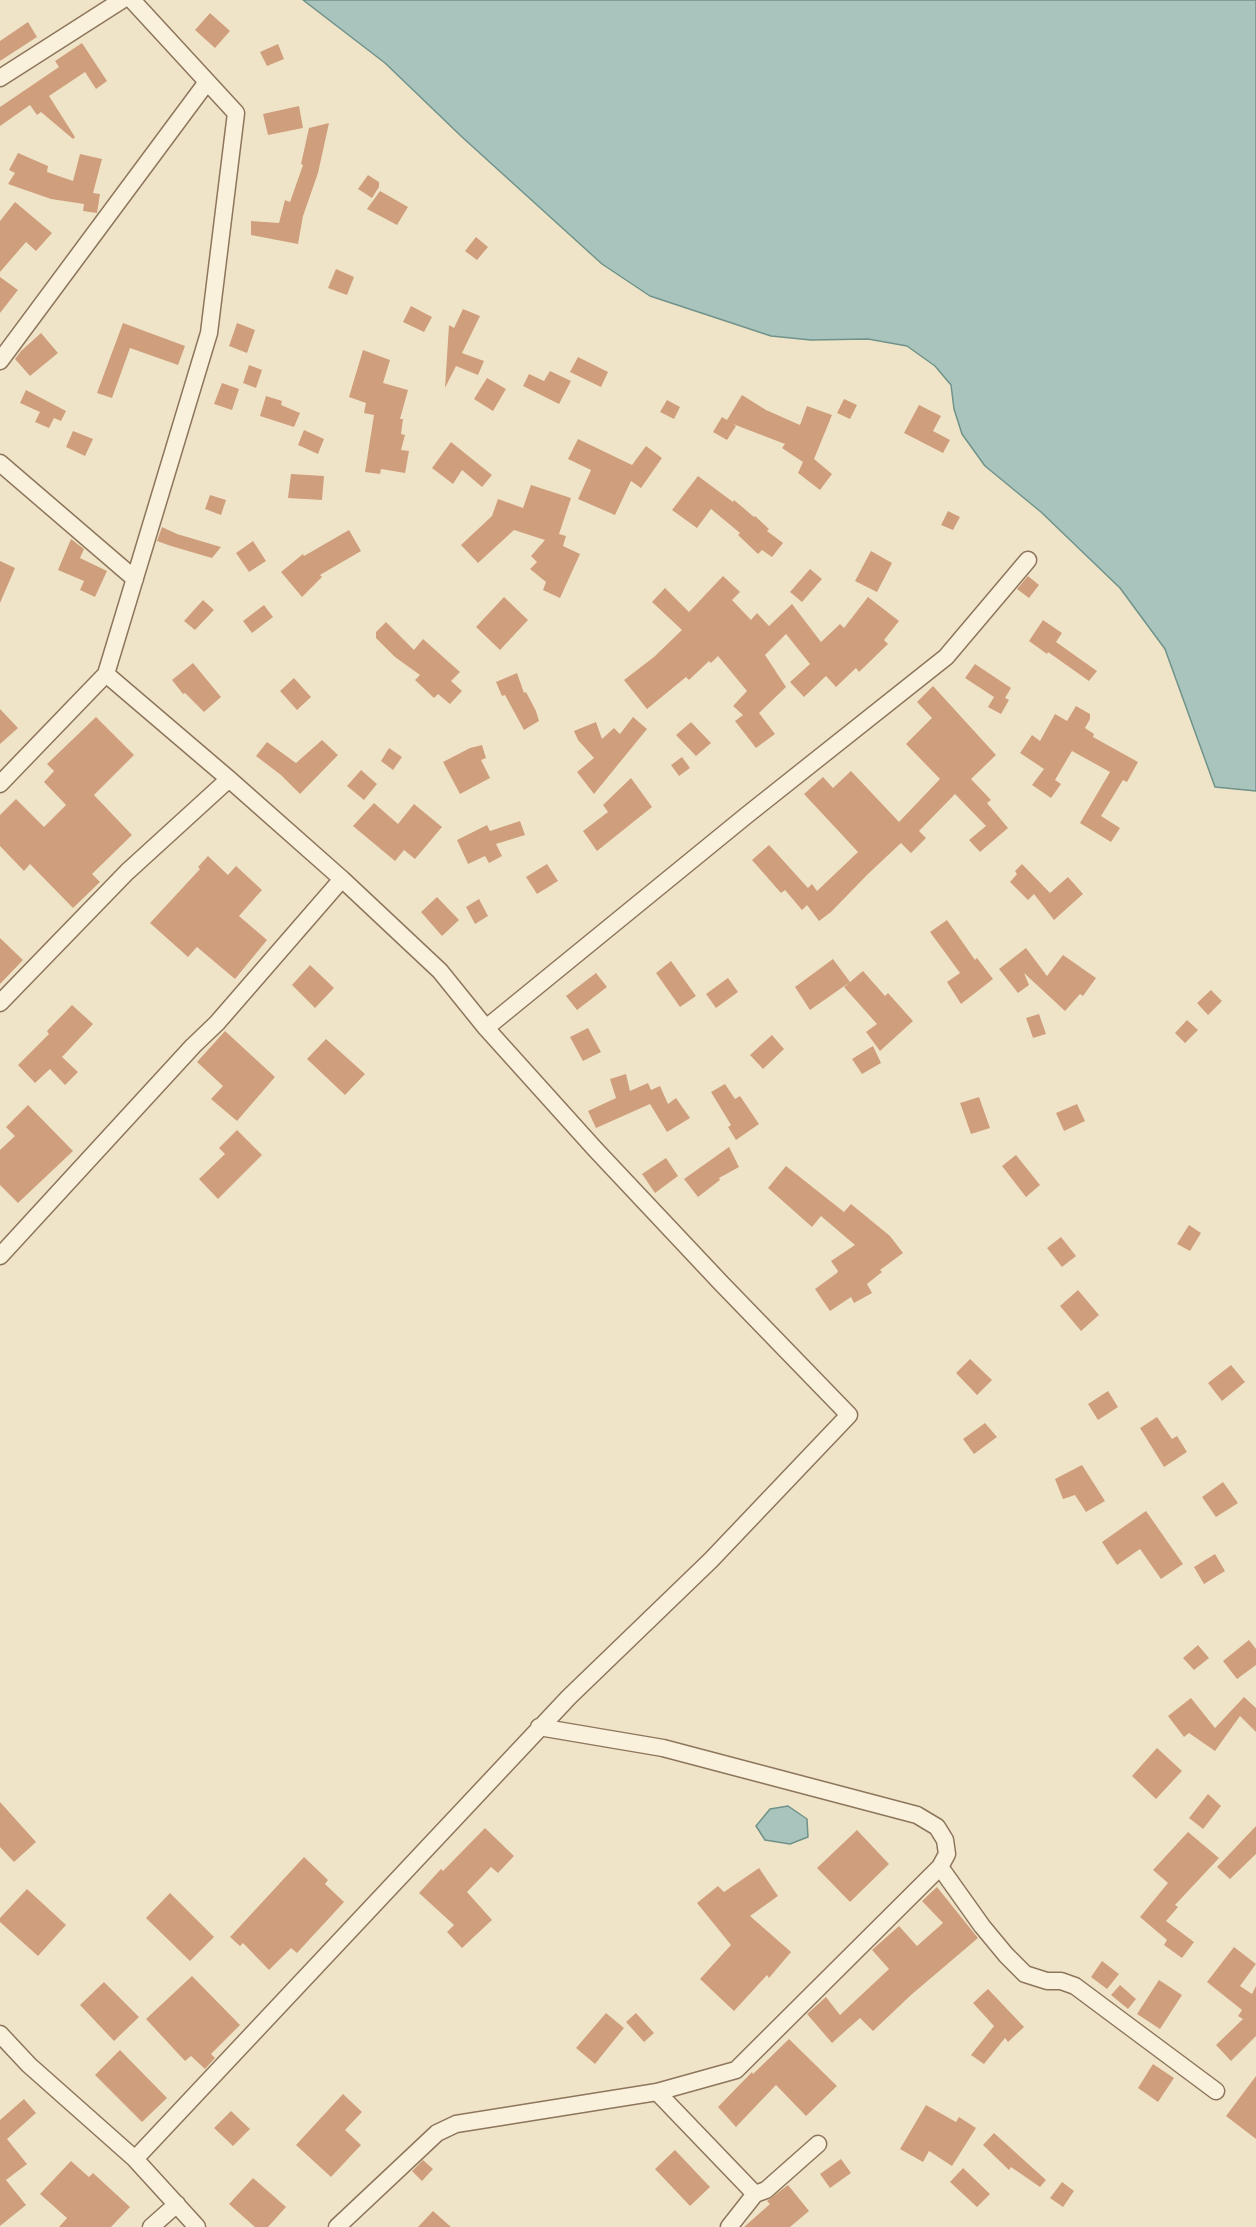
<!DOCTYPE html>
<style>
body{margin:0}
canvas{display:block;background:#f0e4c8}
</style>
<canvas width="1256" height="2227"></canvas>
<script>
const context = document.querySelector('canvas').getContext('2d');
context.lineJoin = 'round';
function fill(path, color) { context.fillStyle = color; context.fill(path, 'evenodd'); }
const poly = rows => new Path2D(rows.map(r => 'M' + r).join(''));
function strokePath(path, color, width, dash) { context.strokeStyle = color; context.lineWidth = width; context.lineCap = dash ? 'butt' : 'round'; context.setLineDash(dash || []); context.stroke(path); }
const water = poly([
 [303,0,1256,0,1256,791,1215,787,1165,649,1120,588,1041,512,985,466,962,434,954,409,951,385,935,366,907,346,868,339,811,340,771,336,650,296,602,264,462,137,385,63,303,0],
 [788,1806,807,1819,808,1837,790,1844,765,1840,756,1826,770,1809,788,1806]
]);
const building = poly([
 [210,13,230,31,215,48,195,30],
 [28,22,37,37,0,61,0,41],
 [82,43,107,81,96,89,85,72,49,96,75,137,73,139,41,112,37,115,30,105,0,126,0,107,59,67,55,61],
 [278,44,284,59,267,66,260,52],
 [299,106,303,128,268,135,263,114],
 [329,123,318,173,303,216,298,244,251,235,251,221,279,223,285,200,290,202,303,165,301,164,309,128],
 [18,153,48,166,47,172,73,181,80,154,102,159,93,193,100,194,97,213,83,211,84,204,51,199,8,184,15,173,9,170],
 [368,175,379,182,379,187,372,198,358,189],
 [380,191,408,207,397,225,367,209],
 [15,202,52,233,36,251,26,242,0,272,0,221],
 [476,237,488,247,477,260,465,251],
 [336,269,354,277,347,295,328,288],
 [0,277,18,290,0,313],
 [411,306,432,317,424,332,403,322],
 [463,309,480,316,462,353,484,361,478,375,456,366,445,388,449,325,454,328],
 [123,323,185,346,178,365,130,348,112,398,97,393],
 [237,323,255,330,247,353,229,346],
 [41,333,58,353,30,376,15,359,21,351],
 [363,350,390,360,383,383,408,390,400,419,403,419,401,434,405,435,401,450,409,451,405,473,381,469,380,474,365,472,374,415,364,413,366,403,349,397],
 [578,357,608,372,601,387,570,372],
 [249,365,262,370,256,388,243,383],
 [550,371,571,381,559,404,523,386,529,374,544,381],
 [487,378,506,389,493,411,474,399],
 [222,383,239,389,232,410,214,404],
 [26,390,66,411,61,421,54,418,49,428,35,422,40,412,20,403],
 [742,395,766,410,800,425,807,406,832,415,814,459,832,474,820,490,798,473,803,462,782,448,785,444,733,424,736,426,727,440,713,432,722,417,727,420],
 [266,396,282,401,281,405,300,413,294,427,260,416],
 [844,399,857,405,850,419,837,413],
 [667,400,680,407,674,419,660,412],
 [919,405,941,416,933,431,950,440,943,453,904,433],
 [304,430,324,439,318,454,298,445],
 [73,431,93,439,85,456,66,447],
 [578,439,632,465,646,446,662,458,641,488,631,481,615,515,578,499,591,470,568,459],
 [451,442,492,475,482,487,462,470,453,484,432,468],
 [291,474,324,476,322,500,288,498],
 [698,476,733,502,734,500,754,517,755,516,769,529,767,531,783,543,772,557,762,550,758,554,738,535,740,533,711,509,697,528,672,510],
 [531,485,571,498,559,534,566,536,563,546,580,554,560,598,543,590,546,582,530,569,537,562,531,556,545,540,514,530,478,563,461,545,492,516,498,499,523,508],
 [210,495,226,500,221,515,205,509],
 [948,511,960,517,953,530,941,525],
 [162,527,177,534,221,547,212,558,171,546,157,541],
 [349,530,361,551,320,575,322,577,302,597,281,572,303,554,304,556],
 [71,539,84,549,80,558,107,571,95,597,80,590,84,581,58,570],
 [253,541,266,561,249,572,236,553],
 [871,551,892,563,877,592,855,581],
 [0,561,15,568,0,603],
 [810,569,822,579,802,602,790,592],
 [723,576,740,592,732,600,751,620,757,613,769,626,792,604,821,642,840,624,844,628,868,597,899,621,884,640,888,644,859,672,856,668,836,687,826,676,804,697,790,682,810,664,786,634,765,655,786,687,759,713,775,734,756,748,735,721,743,715,733,706,747,691,718,656,711,663,709,661,689,680,686,677,647,709,624,680,654,657,682,630,652,602,665,588,689,612],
 [1028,576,1039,585,1029,598,1017,589],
 [504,597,528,620,500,650,476,627],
 [203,600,214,610,195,630,184,621],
 [264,605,273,617,252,633,243,621],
 [1043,620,1062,633,1056,642,1097,671,1089,681,1048,652,1047,654,1029,641],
 [386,622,414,650,423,639,460,672,451,681,462,691,450,704,438,694,434,698,415,680,420,675,395,657,376,638,376,632],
 [193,663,221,697,204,712,185,693,183,694,172,680],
 [975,664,1011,688,1005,698,1009,700,1001,714,988,707,994,697,965,678],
 [517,673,524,693,526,692,536,711,539,721,524,730,505,695,502,696,496,682],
 [294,678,311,697,297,710,280,691],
 [933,686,996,755,971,779,991,800,987,803,1008,828,980,852,969,840,986,826,955,794,919,831,926,838,911,853,901,843,867,875,831,912,819,921,807,905,802,910,785,890,781,893,752,860,769,845,808,888,812,884,817,891,858,852,804,794,823,777,833,788,851,771,899,822,940,779,906,744,932,718,917,702],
 [1076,706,1090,714,1090,719,1085,728,1094,734,1093,737,1138,762,1127,782,1123,780,1101,816,1120,828,1111,842,1080,823,1110,772,1072,751,1055,780,1061,784,1051,798,1032,785,1044,769,1020,753,1032,735,1040,741,1055,714,1067,721],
 [0,709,18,728,0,744],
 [96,717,134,755,94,795,132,835,92,874,100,882,73,908,30,864,24,871,0,846,0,815,16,799,44,827,66,805,44,782,54,771,47,764],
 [633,717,647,729,594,794,577,772,594,758,578,740,574,731,596,722,602,739,614,728,620,734],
 [691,722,711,743,696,756,676,735],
 [322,740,338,755,300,794,281,775,256,756,267,742,296,763],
 [482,745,486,758,481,760,490,778,460,794,443,762,470,748],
 [389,748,402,757,393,770,381,761],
 [682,757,690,768,679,776,671,765],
 [361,770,377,784,364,800,347,786],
 [631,778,652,807,597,851,583,831,608,812,603,805],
 [374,803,398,824,414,804,442,827,415,859,404,850,395,861,353,826],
 [520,821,525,835,496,844,502,856,489,863,485,856,468,864,457,840,487,825,490,831],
 [208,856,228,875,236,866,262,890,239,916,267,940,235,979,197,947,188,957,150,923,200,869,198,867],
 [547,864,558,881,537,894,526,877],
 [1022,864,1050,893,1068,877,1083,894,1054,920,1034,894,1028,900,1010,882,1017,874,1015,871],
 [437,897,459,920,442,936,421,912],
 [479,899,488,916,475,924,466,907],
 [947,920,975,960,977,958,993,979,961,1004,947,982,960,973,930,932],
 [0,938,23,960,0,984],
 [1026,948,1047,976,1063,955,1096,978,1083,996,1080,994,1065,1011,1024,973,1029,985,1018,993,999,969],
 [833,959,850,982,863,971,885,996,888,993,913,1021,880,1051,866,1032,877,1024,844,987,850,982,810,1010,795,987],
 [671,961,696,996,680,1007,656,973],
 [310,965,334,988,315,1008,292,985],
 [596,973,607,987,577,1010,566,996],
 [728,978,738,992,716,1008,706,994],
 [1211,990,1222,1001,1208,1015,1197,1003],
 [72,1005,93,1024,62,1057,78,1072,65,1085,50,1069,35,1083,18,1065,49,1034,47,1031],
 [1039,1014,1046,1034,1033,1038,1026,1018],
 [1187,1020,1198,1030,1185,1043,1175,1033],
 [588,1028,601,1052,583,1061,570,1037],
 [225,1031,275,1077,237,1121,211,1099,223,1086,197,1062],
 [772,1035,784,1049,763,1069,750,1055],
 [326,1039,365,1074,345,1095,307,1059],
 [873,1046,881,1063,862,1074,852,1059],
 [626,1074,630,1091,648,1083,651,1090,660,1086,668,1104,676,1098,690,1118,667,1132,650,1104,596,1128,588,1111,616,1098,610,1079],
 [725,1084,735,1099,740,1096,759,1124,736,1140,728,1127,731,1125,711,1092],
 [979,1097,990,1128,971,1134,960,1103],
 [1077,1104,1085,1121,1064,1131,1056,1113],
 [28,1105,73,1151,18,1203,0,1185,0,1150,15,1136,6,1127],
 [237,1130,262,1155,218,1199,199,1179,225,1154,219,1148],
 [729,1147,739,1167,719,1178,720,1180,698,1197,684,1179],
 [1016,1155,1040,1185,1026,1197,1002,1166],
 [666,1158,678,1176,655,1193,642,1174],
 [786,1166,844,1212,851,1204,890,1236,903,1253,880,1270,882,1272,867,1284,872,1293,854,1303,851,1297,830,1311,815,1289,837,1273,838,1271,831,1261,855,1245,821,1216,812,1227,768,1188],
 [1189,1225,1201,1233,1190,1251,1177,1244],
 [1061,1237,1076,1256,1062,1267,1047,1248],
 [1078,1290,1099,1315,1081,1331,1060,1306],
 [970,1359,992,1380,977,1395,956,1373],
 [1231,1365,1245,1382,1222,1401,1208,1383],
 [1108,1391,1118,1407,1098,1420,1088,1404],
 [1157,1417,1172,1439,1177,1436,1187,1452,1164,1467,1140,1428],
 [985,1423,997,1437,974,1454,963,1439],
 [1082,1465,1105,1501,1086,1512,1075,1495,1063,1499,1055,1479],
 [1223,1482,1238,1503,1216,1517,1202,1497],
 [1146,1511,1183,1564,1161,1579,1140,1549,1117,1565,1102,1542],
 [1215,1554,1225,1571,1204,1584,1194,1567],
 [1249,1640,1256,1649,1256,1665,1237,1679,1223,1661],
 [1198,1645,1209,1658,1194,1670,1183,1658],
 [1244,1697,1256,1708,1256,1732,1240,1716,1215,1751,1189,1733,1184,1737,1168,1716,1191,1698,1215,1728],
 [1157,1748,1182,1771,1156,1799,1132,1776],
 [1208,1794,1221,1806,1203,1829,1189,1818],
 [0,1802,36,1842,14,1862,0,1847],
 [1256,1826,1256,1854,1230,1879,1217,1867],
 [485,1828,514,1856,498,1873,491,1867,467,1892,492,1920,462,1948,447,1932,454,1925,419,1893,441,1869,443,1871],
 [857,1830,889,1864,850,1902,817,1868],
 [1188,1832,1219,1858,1175,1905,1178,1907,1166,1921,1194,1942,1182,1958,1164,1945,1167,1940,1140,1917,1168,1883,1153,1870],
 [304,1857,328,1880,325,1884,344,1902,297,1953,291,1948,269,1970,243,1943,240,1946,230,1937],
 [759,1868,778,1896,750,1916,791,1952,769,1978,767,1975,734,2011,700,1979,731,1945,697,1903,718,1886,724,1892],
 [937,1887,978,1938,911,1995,873,2031,860,2018,832,2043,807,2014,826,1997,840,2015,889,1969,872,1950,899,1926,917,1946,943,1923,922,1901],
 [27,1889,66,1925,38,1956,0,1922,0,1918],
 [170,1893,214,1937,190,1961,146,1918],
 [1234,1947,1256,1964,1240,1986,1252,1994,1256,1986,1256,2036,1231,2061,1216,2045,1243,2019,1238,2016,1242,2010,1207,1982],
 [1102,1961,1119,1974,1107,1989,1091,1977],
 [192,1976,240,2025,211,2054,215,2058,205,2069,191,2056,185,2061,146,2019],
 [1159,1980,1182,1995,1160,2029,1137,2014],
 [104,1982,139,2017,114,2041,80,2005],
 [1120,1985,1136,1999,1128,2009,1111,1995],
 [988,1989,1024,2027,1008,2042,1005,2038,984,2064,971,2055,994,2026,973,2003],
 [606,2013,624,2028,595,2064,576,2048],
 [636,2013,654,2033,644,2042,626,2022],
 [789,2039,837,2086,806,2116,776,2085,736,2127,718,2107,752,2072,753,2074],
 [120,2050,167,2098,142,2122,95,2075],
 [1153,2064,1174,2078,1158,2102,1138,2088],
 [1256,2076,1256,2139,1226,2116],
 [343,2094,362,2112,345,2130,361,2145,331,2177,296,2145],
 [24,2099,36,2113,7,2139,27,2164,6,2180,26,2205,0,2226,0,2120],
 [926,2105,956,2122,959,2117,976,2128,952,2166,929,2151,923,2162,900,2149],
 [231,2111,250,2129,233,2146,214,2128],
 [994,2133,1046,2180,1040,2187,1011,2167,1009,2170,983,2145],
 [675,2150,710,2187,690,2206,655,2169],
 [841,2159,851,2173,830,2188,820,2174],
 [423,2160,433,2169,422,2181,412,2171],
 [71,2161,89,2177,93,2173,130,2207,111,2227,59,2227,67,2218,40,2194],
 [963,2168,990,2194,977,2207,950,2182],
 [253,2178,286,2207,268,2227,255,2227,229,2204],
 [1062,2182,1074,2191,1063,2207,1050,2198],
 [788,2185,809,2211,790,2227,744,2227,770,2204,767,2201],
 [433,2211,451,2227,418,2227]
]);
const street = poly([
 [0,78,122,0],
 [0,361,207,82],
 [0,463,135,579],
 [106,674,229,779,342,879,440,971,486,1028,595,1149,722,1284,849,1415,711,1560,569,1697,135,2159],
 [0,784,106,674,209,333,236,113,132,0],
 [0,1003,127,872,229,779],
 [486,1028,747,815,946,657,1028,560],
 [0,1256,193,1046,217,1023,342,879],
 [940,1867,982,1926,1006,1955,1025,1974,1047,1981,1061,1981,1075,1986,1216,2091],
 [0,2034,29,2065,135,2159,197,2227],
 [657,2092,755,2194,766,2190,818,2144],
 [151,2227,177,2204],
 [337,2227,437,2133,456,2124,657,2092,736,2070,940,1867,947,1854,945,1840,937,1827,917,1815,663,1748,539,1727],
 [729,2227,755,2194]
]);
fill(water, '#a9c4bc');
strokePath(water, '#6f938a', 1.5);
fill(building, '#cf9f7d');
strokePath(street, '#8d765c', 19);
strokePath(street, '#faf1dc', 16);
</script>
